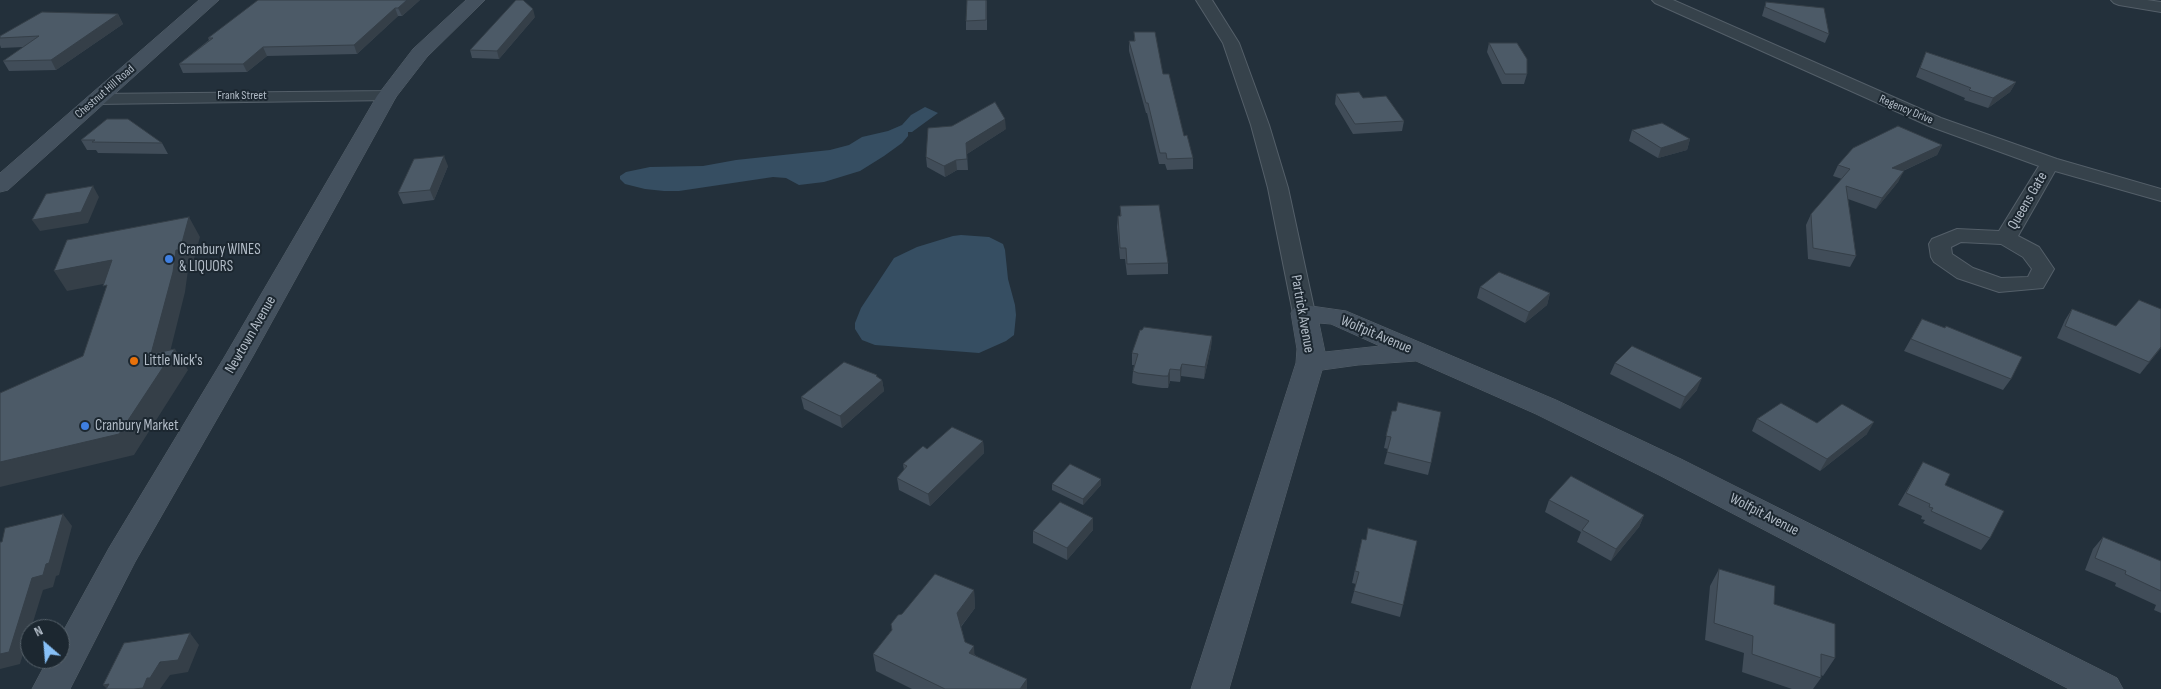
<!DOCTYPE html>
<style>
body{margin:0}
#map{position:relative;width:2161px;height:689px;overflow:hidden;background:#23303b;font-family:"Sofia Sans Condensed",sans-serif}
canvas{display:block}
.north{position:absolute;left:20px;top:619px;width:50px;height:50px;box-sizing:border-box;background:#1c2730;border:1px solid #58636c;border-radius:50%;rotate:333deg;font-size:14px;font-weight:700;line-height:20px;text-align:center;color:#b2bcc7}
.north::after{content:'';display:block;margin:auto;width:18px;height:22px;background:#87c0f7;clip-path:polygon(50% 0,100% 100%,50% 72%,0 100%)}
</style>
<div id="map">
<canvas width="2161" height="689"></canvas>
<div class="north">N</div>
</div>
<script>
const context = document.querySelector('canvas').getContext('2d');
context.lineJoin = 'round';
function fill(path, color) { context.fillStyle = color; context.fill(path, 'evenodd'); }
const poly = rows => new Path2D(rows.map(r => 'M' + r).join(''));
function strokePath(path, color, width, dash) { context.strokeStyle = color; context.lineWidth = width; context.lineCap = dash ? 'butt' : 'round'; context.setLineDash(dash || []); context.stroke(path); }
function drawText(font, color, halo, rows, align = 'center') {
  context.font = font + ' "Sofia Sans Condensed",sans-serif'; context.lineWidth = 4; context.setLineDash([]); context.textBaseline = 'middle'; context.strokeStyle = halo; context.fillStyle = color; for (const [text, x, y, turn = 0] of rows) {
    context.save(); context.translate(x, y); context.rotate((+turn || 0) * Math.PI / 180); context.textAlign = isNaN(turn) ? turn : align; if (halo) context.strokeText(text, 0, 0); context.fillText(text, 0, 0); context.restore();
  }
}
const water = poly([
 [925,107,938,113,912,132,908,132,908,136,902,143,884,156,860,171,824,182,799,185,786,178,773,177,679,191,664,191,645,189,625,184,620,179,620,176,626,172,650,167,703,166,736,160,830,150,849,145,862,137,888,131,902,125,911,115],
 [961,235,989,237,1003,244,1005,250,1008,279,1015,305,1016,315,1014,335,1006,341,979,353,875,345,862,340,855,329,855,323,861,308,894,258,917,247,953,236]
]);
const street = poly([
 [1196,0,1212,0,1239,43,1269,125,1288,188,1315,313,1312,318,1304,320,1296,318,1293,313,1268,188,1251,125,1223,43,1196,0],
 [1652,0,1673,0,1941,118,2057,159,2161,189,2161,201,2055,171,2018,236,2039,247,2054,269,2043,288,1999,292,1957,278,1934,262,1931,257,1929,244,1932,239,1957,229,1999,231,2039,166,1929,126,1655,3,1652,0],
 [1961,242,2001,244,2023,257,2032,269,2028,277,2001,278,1973,268,1952,254,1951,247,1961,242],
 [2111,0,2147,0,2161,2,2161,12,2119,5,2114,3,2111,0],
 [387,91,393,92,396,96,393,100,97,104,91,103,88,99,91,95,97,94,387,91]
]);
const secondary = poly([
 [199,0,219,0,8,190,0,192,0,173,199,0],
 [466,0,485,0,427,57,396,97,253,356,135,562,70,689,32,689,48,659,60,659,60,637,109,548,225,356,377,96,413,49,466,0],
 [1304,305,1346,311,1556,400,1681,459,2117,678,2123,689,2069,689,1659,475,1536,414,1416,361,1358,365,1322,370,1229,689,1191,689,1296,363,1297,349,1291,313,1295,307,1304,305],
 [1319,323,1331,324,1380,346,1325,352,1319,323]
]);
const wall = poly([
 [420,0,402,16,398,16,357,54,267,56,247,72,183,73,179,64,209,40,208,38],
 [987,0,987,30,966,30,966,21],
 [1766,2,1829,34,1825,43,1762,16],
 [118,14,123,24,56,70,9,71,3,61,24,47,1,48,0,45,0,36],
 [535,17,499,59,472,58,470,50],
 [1134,32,1163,74,1184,136,1193,158,1193,169,1167,170,1165,164,1159,164,1147,113,1146,113,1129,51,1129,41,1134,41],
 [1489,43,1527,74,1524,84,1502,84,1487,52],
 [1926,52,2016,82,2010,92,1988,108,1964,100,1965,98,1916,77],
 [1336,94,1363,98,1404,121,1402,131,1353,134,1335,104],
 [107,119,162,143,168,154,98,153,96,150,87,150,81,140],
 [1006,129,967,154,968,170,957,170,945,177,927,167,926,157],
 [1632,130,1690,139,1687,150,1658,158,1629,141],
 [1942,145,1937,155,1903,171,1898,182,1876,209,1848,199,1856,256,1850,267,1808,259,1806,225,1811,214,1842,179,1833,176,1838,165],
 [448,166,434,200,403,204,398,193],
 [1120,206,1168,263,1168,274,1127,275,1125,259,1120,259,1117,227,1118,216,1120,216],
 [1480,287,1550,293,1547,305,1525,323,1477,298],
 [2072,309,2161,348,2140,374,2057,338,2065,320],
 [1922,319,1945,328,2011,379,2003,390,1904,351],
 [1212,336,1211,347,1204,379,1181,376,1180,382,1170,381,1168,388,1162,388,1138,385,1132,383,1133,371,1134,365,1132,365,1132,353],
 [1615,363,1697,390,1680,409,1610,374],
 [877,377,882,380,884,391,842,428,804,409,801,397],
 [1392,411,1431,463,1428,475,1384,464,1388,449,1384,448],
 [1757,419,1817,423,1867,434,1820,471,1752,431],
 [983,441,984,453,930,506,899,490,897,478,904,470,903,464,927,449],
 [1923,462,1945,485,1990,538,1981,550,1923,523,1925,520,1921,519,1922,516,1898,505],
 [1101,479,1101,485,1083,505,1052,490,1052,484],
 [1549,500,1644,515,1639,527,1611,561,1577,542,1581,532,1545,512],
 [1093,518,1093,530,1067,560,1033,543,1033,531],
 [2103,537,2161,561,2161,613,2154,610,2156,605,2115,586,2116,583,2085,570,2093,549],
 [1362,539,1403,605,1400,617,1351,603,1356,584,1352,583],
 [1719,569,1774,604,1835,658,1823,676,1821,675,1821,678,1813,689,1792,689,1742,672,1744,653,1705,640,1710,586],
 [974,590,975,608,961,627,965,642,975,655,1027,689,912,689,876,671,873,654,892,630,891,624]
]);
const shadedWall = poly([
 [407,0,420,0,402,16,398,8],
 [395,8,398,16,357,54,354,45],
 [533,9,535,17,499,59,497,51],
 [118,14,123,24,56,70,51,60],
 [263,47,267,56,247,72,243,64],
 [2016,82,2010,92,1988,108,1993,98],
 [1005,119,1006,129,967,154,966,143],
 [1690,139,1687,150,1658,158,1661,148],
 [1942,145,1937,155,1887,178,1892,168],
 [444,156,448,166,434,200,430,190],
 [956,160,957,170,945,177,944,166],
 [1904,171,1898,182,1876,209,1882,198],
 [93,186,99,197,88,223,40,231,32,220],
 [189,217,200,237,191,270,188,270,185,292,168,360,175,349,188,370,134,455,0,487,0,462,151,354,176,250],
 [112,260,124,280,67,291,54,271],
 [1550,293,1547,305,1525,323,1529,312],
 [1212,336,1211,347,1204,379,1205,367],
 [2161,347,2161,348,2140,374,2149,362],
 [1182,364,1181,376,1180,382,1180,370],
 [1170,369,1170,381,1168,388,1168,376],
 [877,375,878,383,882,380,884,391,842,428,840,416],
 [1702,378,1697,390,1680,409,1685,397],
 [1874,422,1867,434,1820,471,1827,459],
 [983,441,984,453,930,506,928,494],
 [1101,479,1101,485,1083,505,1083,499],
 [63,514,72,526,59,575,56,576,53,587,43,590,20,664,0,669,0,654,32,578],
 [1644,515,1639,527,1611,561,1616,549],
 [1093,518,1093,530,1067,560,1067,548],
 [974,590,975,608,958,630,957,613],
 [190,633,199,645,188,672,170,675,160,689,134,689],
 [974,646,975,664,969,653],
 [1027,679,1027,689,1020,689],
 [109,684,107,689,103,685]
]);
const building = poly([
 [258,0,407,0,398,8,395,8,354,45,263,47,243,64,179,64,213,38,208,38,258,0],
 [516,0,523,0,533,9,497,51,470,50,516,0],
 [967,0,986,0,986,20,966,21,967,0],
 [1766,2,1824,8,1829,34,1765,7,1766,2],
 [42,12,118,14,51,60,3,61,39,36,0,38,0,36,42,12],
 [1134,32,1155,32,1163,74,1169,74,1184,136,1187,135,1193,158,1167,159,1166,153,1160,153,1148,103,1146,103,1129,41,1135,41,1134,32],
 [1489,43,1517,43,1527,59,1527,74,1505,74,1489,43],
 [1926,52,2016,82,1993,98,1969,90,1971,88,1920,68,1926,52],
 [1359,92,1363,98,1386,96,1404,121,1355,124,1336,94,1359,92],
 [995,102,1005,119,966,143,967,159,956,160,944,166,926,157,928,128,952,126,995,102],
 [107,119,128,119,162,143,92,142,95,140,81,140,107,119],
 [1662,123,1690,139,1661,148,1632,130,1662,123],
 [1898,126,1942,145,1892,168,1904,171,1882,198,1846,186,1856,256,1813,248,1811,214,1850,169,1838,165,1853,148,1898,126],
 [444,156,430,190,398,193,414,159,444,156],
 [93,186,81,212,32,220,46,194,93,186],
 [1159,205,1168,263,1127,264,1126,248,1120,248,1118,216,1121,216,1120,206,1159,205],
 [189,217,180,250,176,250,173,272,151,354,175,349,119,434,0,462,0,393,83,356,107,285,103,286,112,260,54,271,67,240,189,217],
 [1499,272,1550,293,1529,312,1480,287,1499,272],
 [2139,300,2161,309,2161,347,2149,362,2065,326,2072,309,2116,326,2139,300],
 [1922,319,1945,328,1946,326,2022,357,2011,379,1911,339,1922,319],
 [1144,327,1212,336,1205,367,1182,364,1180,370,1170,369,1168,376,1163,376,1138,373,1133,371,1138,354,1132,353,1140,330,1142,330,1144,327],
 [1632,346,1702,378,1685,397,1615,363,1632,346],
 [844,362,877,375,876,376,882,380,840,416,801,397,844,362],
 [1398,402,1441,412,1431,463,1387,452,1391,437,1386,436,1392,411,1396,411,1398,402],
 [1781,403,1817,423,1842,404,1874,422,1827,459,1757,419,1781,403],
 [952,427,983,441,928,494,897,478,907,466,903,464,923,446,927,449,952,427],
 [1923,462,1950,474,1945,485,2004,511,1990,538,1931,511,1933,508,1929,507,1930,504,1906,493,1923,462],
 [1070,464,1101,479,1083,499,1052,484,1070,464],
 [1571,476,1644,515,1616,549,1582,530,1589,521,1549,500,1571,476],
 [1060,502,1093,518,1067,548,1033,531,1060,502],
 [63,514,49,563,46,564,43,575,32,578,9,652,0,654,0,542,2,542,5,528,63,514],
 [1368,528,1417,541,1403,605,1354,591,1359,572,1355,571,1362,539,1366,540,1368,528],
 [2103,537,2161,561,2161,591,2125,574,2126,571,2095,558,2103,537],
 [1719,569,1775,586,1774,604,1835,624,1835,658,1821,654,1821,678,1752,654,1753,636,1714,623,1719,569],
 [935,574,974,590,957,613,965,642,974,646,969,653,1027,679,1020,689,945,689,873,654,892,630,891,624,898,615,902,614,935,574],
 [190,633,178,660,160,662,150,678,147,678,143,688,134,689,106,689,109,684,103,685,124,643,190,633]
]);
const markers = [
 [169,259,5,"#3f7fe0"],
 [134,361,5,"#e8710a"],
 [85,426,5,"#3f7fe0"]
];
const farStreetnames = [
 ["Chestnut Hill Road",105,92,-41],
 ["Frank Street",242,96],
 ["Regency Drive",1906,110,23]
];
const streetNames = [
 ["Queens Gate",2028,201,-60],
 ["Partrick Avenue",1302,314,80],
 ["Newtown Avenue",251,335,-60],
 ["Wolfpit Avenue",1376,335,23],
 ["Wolfpit Avenue",1764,515,27]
];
const poiNames = [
 ["Cranbury WINES",179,250],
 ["& LIQUORS",179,267],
 ["Little Nick's",144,361],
 ["Cranbury Market",95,426]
];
fill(water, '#364e62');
strokePath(street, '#545f69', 2);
strokePath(secondary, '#545f69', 1);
fill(street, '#36424b');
fill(secondary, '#44515e');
fill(wall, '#414d59');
fill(shadedWall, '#353f48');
fill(building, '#4c5a67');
strokePath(building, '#353f48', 1);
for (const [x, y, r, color] of markers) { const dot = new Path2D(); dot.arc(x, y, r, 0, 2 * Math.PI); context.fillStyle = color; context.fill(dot); strokePath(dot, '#1c2730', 2); }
drawText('12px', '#b2bcc7', '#1c2730', farStreetnames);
drawText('15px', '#b2bcc7', '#1c2730', streetNames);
drawText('15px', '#b2bcc7', '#1c2730', poiNames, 'left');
</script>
